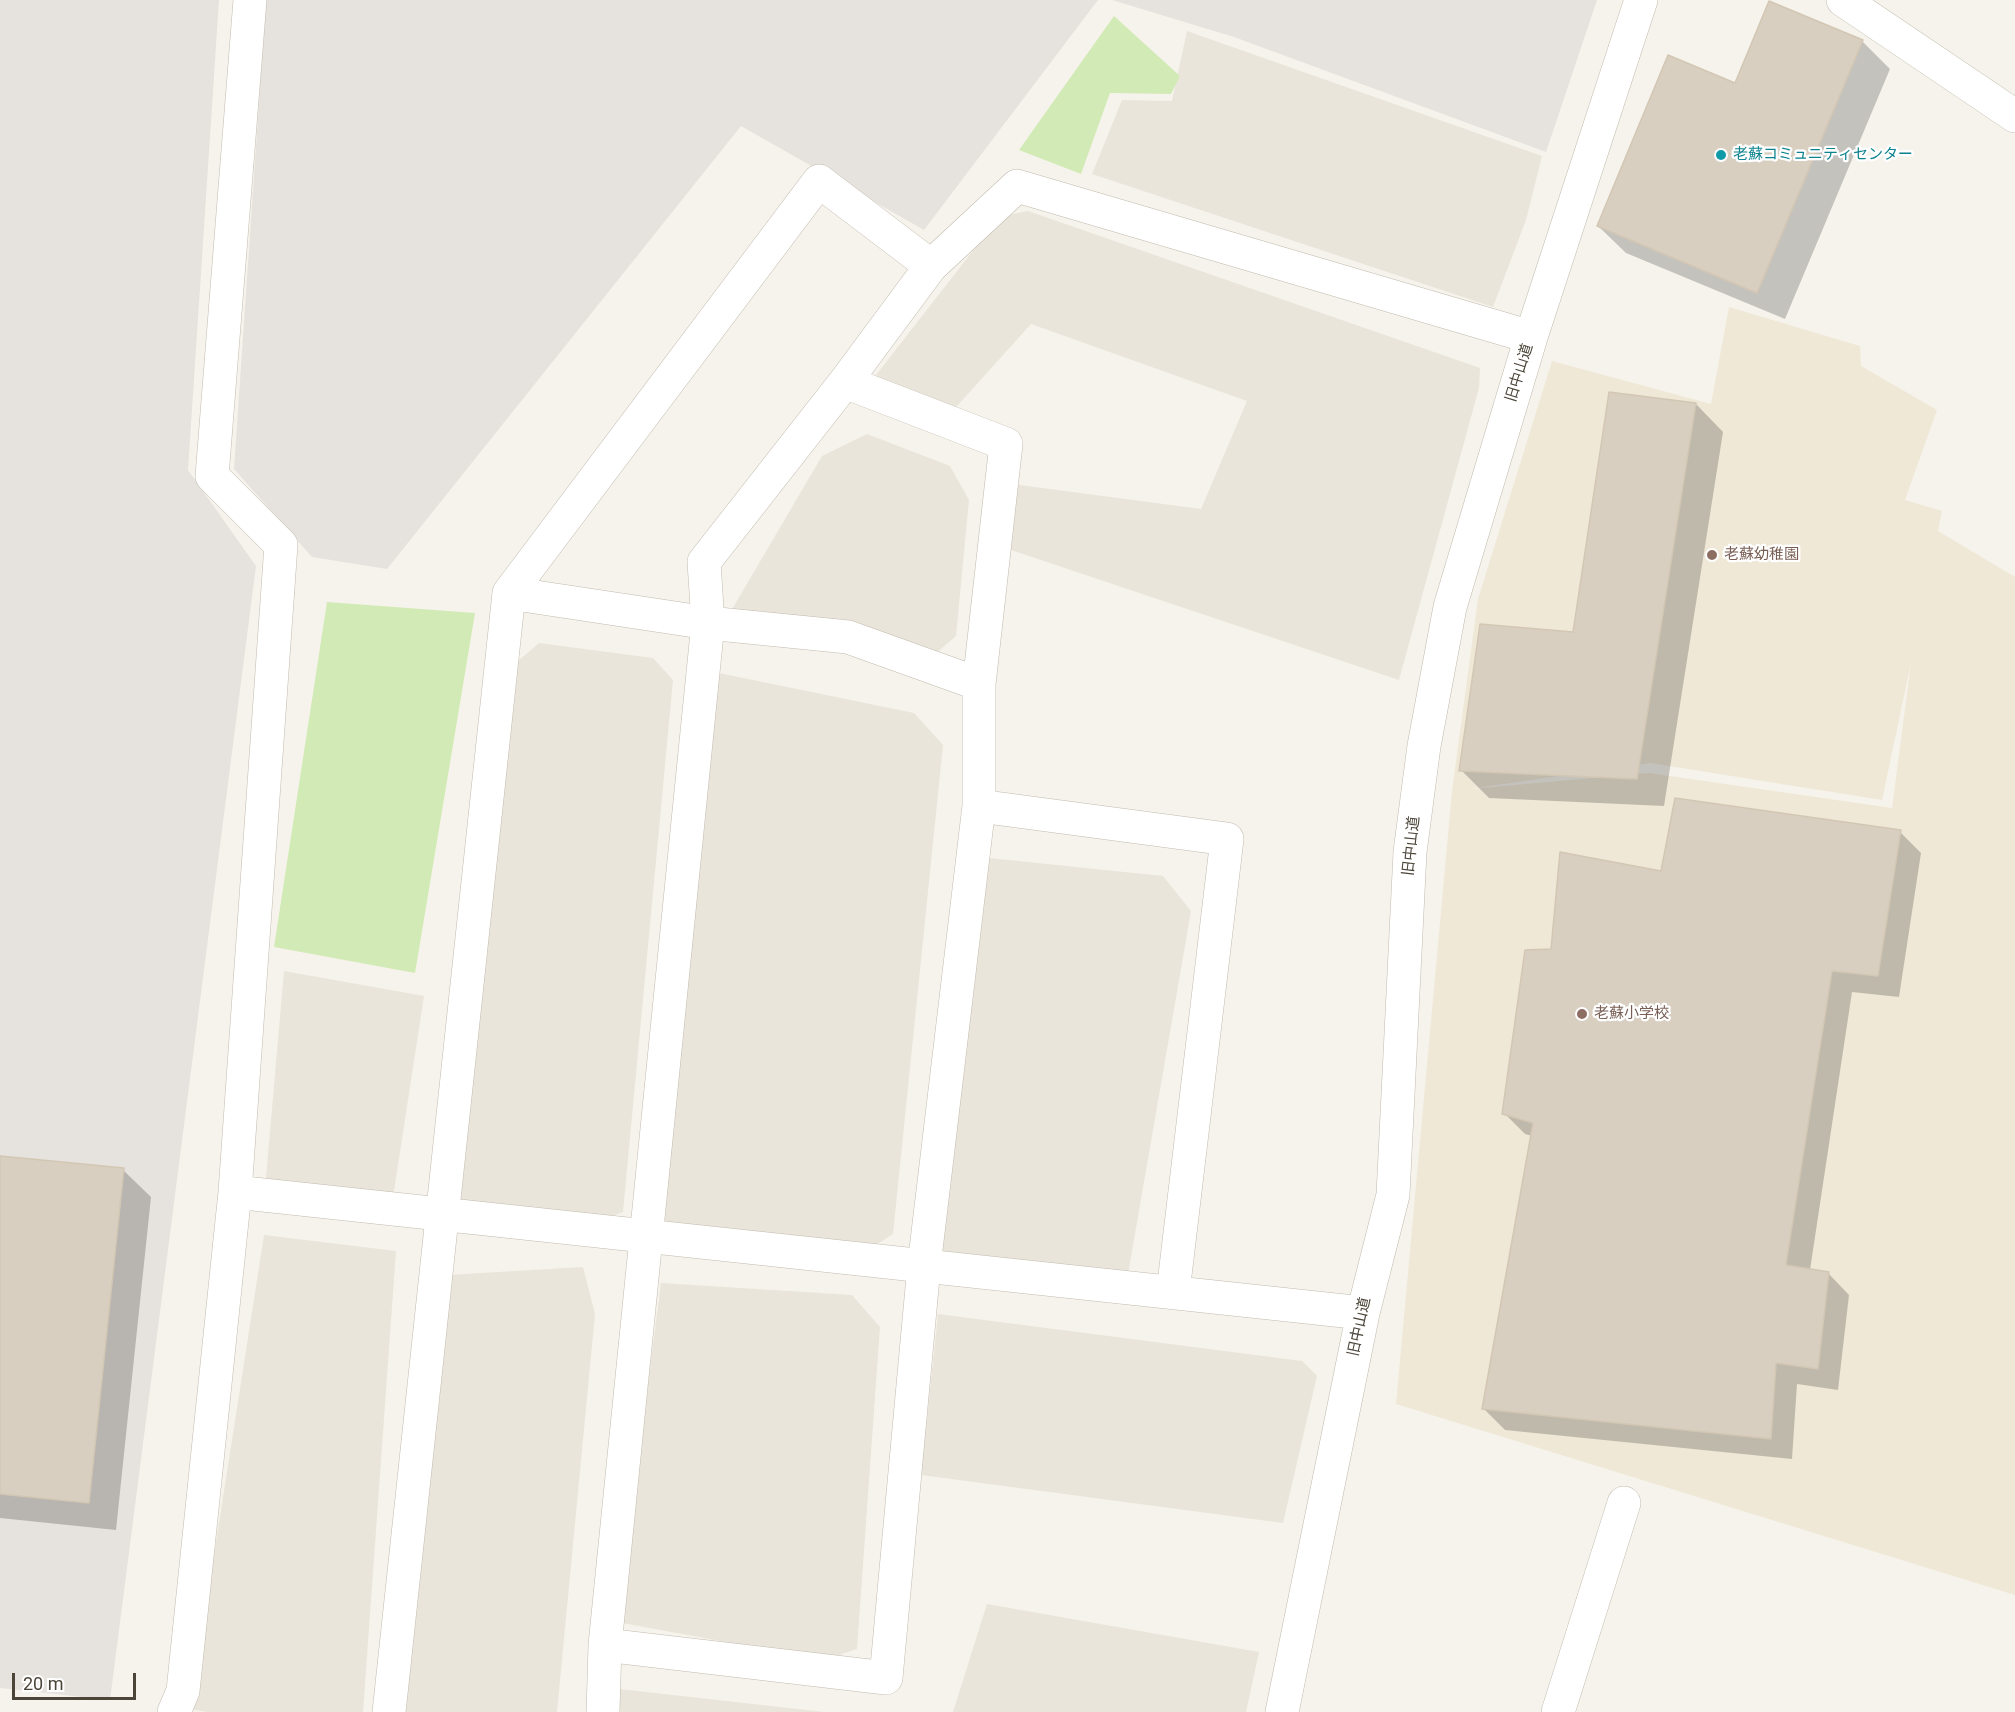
<!DOCTYPE html>
<meta charset="utf-8">
<style>
body{margin:0}
#map{position:relative;width:2015px;height:1712px;overflow:hidden;background:#f6f3ec;font-family:Roboto,sans-serif}
canvas{display:block}
.scale{position:absolute;left:12px;top:1673px;width:124px;height:27px;box-sizing:border-box;border:3px solid #4b4439;border-top:0;padding-left:8px;font-size:18px;line-height:21px;white-space:nowrap;color:#4b4439;-webkit-text-stroke:4px #fff;paint-order:stroke}
</style>
<div id="map">
<canvas width="2015" height="1712"></canvas>
<div class="scale">20 m</div>
</div>
<script>
const context = document.querySelector('canvas').getContext('2d');
context.lineJoin = 'round';
function fill(path, color) { context.fillStyle = color; context.fill(path, 'evenodd'); }
const poly = rows => new Path2D(rows.map(r => 'M' + r).join(''));
function strokePath(path, color, width, dash) { context.strokeStyle = color; context.lineWidth = width; context.lineCap = dash ? 'butt' : 'round'; context.setLineDash(dash || []); context.stroke(path); }
function drawText(font, color, halo, rows, align = 'center') {
  context.font = font + ' Roboto,"Noto Sans JP",sans-serif'; context.lineWidth = 4.5; context.setLineDash([]); context.textBaseline = 'middle'; context.strokeStyle = halo; context.fillStyle = color; for (const [text, x, y, turn = 0] of rows) {
    context.save(); context.translate(x, y); context.rotate((+turn || 0) * Math.PI / 180); context.textAlign = isNaN(turn) ? turn : align; if (halo) context.strokeText(text, 0, 0); context.fillText(text, 0, 0); context.restore();
  }
}
const residential = poly([
 [1187,31,1542,156,1526,220,1493,307,1092,174,1122,100,1172,101],
 [1028,211,1480,368,1479,388,1399,680,1008,549,1012,484,1201,509,1247,401,1031,324,948,416,869,384,993,225,1004,216],
 [867,434,950,466,969,500,956,636,927,661,731,611,822,456],
 [539,643,653,658,673,680,623,1212,590,1224,445,1204,518,661],
 [714,672,914,713,943,745,893,1234,862,1254,648,1228],
 [989,858,1163,876,1191,911,1127,1280,935,1263],
 [284,971,424,996,392,1204,265,1189],
 [264,1235,396,1251,363,1712,208,1712,190,1709],
 [583,1267,595,1314,557,1712,396,1712,448,1275],
 [661,1283,852,1295,880,1327,857,1649,824,1660,617,1622],
 [938,1314,1302,1361,1317,1376,1283,1523,921,1475],
 [987,1604,1259,1652,1246,1712,953,1712],
 [611,1688,824,1712,604,1712]
]);
const industrial = poly([
 [0,0,219,0,188,470,256,566,110,1700,0,1688],
 [266,0,1098,0,924,230,741,126,387,569,312,557,234,469],
 [1112,0,1597,0,1546,152,1234,37]
]);
const education = poly([
 [1729,307,1860,346,1861,366,1937,410,1905,500,1942,511,1938,531,2015,577,2015,1595,1396,1404,1452,791,1478,599,1552,361,1711,404],
 [1911,663,1892,808,1649,773,1469,789,1650,763,1882,800]
]);
const green = poly([
 [1114,16,1180,76,1171,94,1110,93,1081,174,1019,150],
 [327,602,475,613,415,973,274,947]
]);
const shadow = poly([
 [1862,41,1890,69,1785,319,1626,253,1598,226,1736,85],
 [1696,404,1723,432,1664,806,1489,798,1461,770,1574,633],
 [1900,832,1921,853,1899,997,1852,992,1810,1270,1828,1273,1849,1295,1838,1390,1797,1384,1792,1459,1505,1430,1484,1409,1532,1136,1525,1134,1504,1113,1552,951,1663,873],
 [0,1157,123,1170,151,1197,116,1530,0,1518]
]);
const building = poly([
 [1769,1,1863,40,1757,293,1597,226,1668,55,1735,83,1769,1],
 [1609,392,1696,403,1637,779,1459,771,1480,624,1573,632,1609,392],
 [1675,798,1901,830,1878,976,1832,971,1786,1265,1829,1272,1818,1369,1776,1363,1771,1439,1482,1409,1533,1123,1502,1114,1525,950,1551,949,1560,852,1661,871,1675,798],
 [0,1156,124,1168,89,1503,0,1494,0,1156]
]);
const street = poly([
 [1843,0,2015,116],
 [931,266,819,181,509,593,708,623,848,637,979,684],
 [979,806,1227,839,1173,1292],
 [235,1192,1363,1313],
 [605,1645,886,1678,924,1266,979,806,979,684,1006,444,845,382],
 [174,1712,183,1691,235,1192,281,545,212,476,250,0],
 [389,1712,509,593],
 [603,1712,605,1645,708,623,704,562,845,382,931,266,1017,186,1531,337],
 [1282,1712,1363,1313,1393,1195,1410,852,1424,746,1450,607,1531,337,1641,0],
 [1558,1712,1624,1503]
]);
const markers = [
 [1721,155,6,"#0f9aa8"],
 [1712,555,6,"#8d6e63"],
 [1582,1014,6,"#8d6e63"]
];
const cultureNames = [
 ["老蘇コミュニティセンター",1733,155]
];
const streetNames = [
 ["旧中山道",1520,373,-73],
 ["旧中山道",1412,846,-84],
 ["旧中山道",1360,1327,-78]
];
const educationNames = [
 ["老蘇幼稚園",1724,555],
 ["老蘇小学校",1594,1014]
];
fill(residential, '#eae5da');
fill(industrial, '#e6e2dd');
fill(education, '#efe8d6');
fill(green, '#d2eab5');
fill(shadow, '#0003');
fill(building, '#d8cfc1');
strokePath(building, '#d3c7b4', 1.5);
strokePath(street, '#c2bbae', 34);
strokePath(street, '#fff', 33);
for (const [x, y, r, color] of markers) { const dot = new Path2D(); dot.arc(x, y, r, 0, 2 * Math.PI); context.fillStyle = color; context.fill(dot); strokePath(dot, '#fff', 2); }
drawText('15px', '#0d838f', '#fff', cultureNames, 'left');
drawText('15px', '#4b4439', '#fff', streetNames);
drawText('15px', '#785e54', '#fff', educationNames, 'left');
</script>
